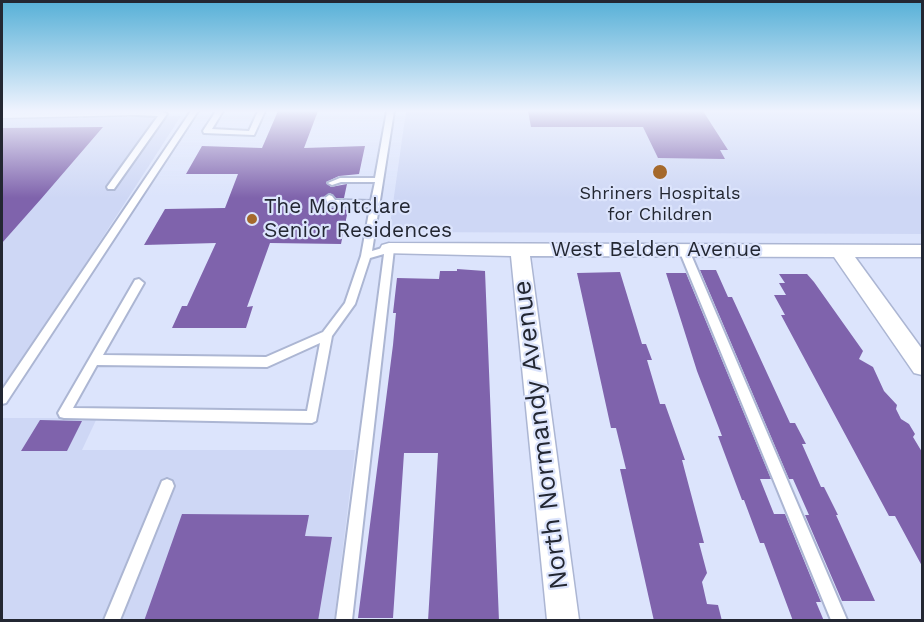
<!DOCTYPE html>
<style>
body{margin:0}
#map{position:relative;width:924px;height:622px;overflow:hidden;background:#dce4fc;font-family:"Work Sans",sans-serif}
canvas{display:block}
.frame{position:absolute;inset:0;border:3px solid #232732;pointer-events:none}
</style>
<div id="map">
<canvas width="924" height="622"></canvas>
<div class="frame"></div>
</div>
<script>
const context = document.querySelector('canvas').getContext('2d');
context.lineJoin = 'round';
function fill(path, color) { context.fillStyle = color; context.fill(path, 'evenodd'); }
const poly = rows => new Path2D(rows.map(r => 'M' + r).join(''));
function strokePath(path, color, width, dash) { context.strokeStyle = color; context.lineWidth = width; context.lineCap = dash ? 'butt' : 'round'; context.setLineDash(dash || []); context.stroke(path); }
function drawText(font, color, halo, rows, align = 'center') {
  context.font = font + ' "Work Sans",sans-serif'; context.lineWidth = 4.5; context.setLineDash([]); context.textBaseline = 'middle'; context.strokeStyle = halo; context.fillStyle = color; for (const [text, x, y, turn = 0] of rows) {
    context.save(); context.translate(x, y); context.rotate((+turn || 0) * Math.PI / 180); context.textAlign = isNaN(turn) ? turn : align; if (halo) context.strokeText(text, 0, 0); context.fillText(text, 0, 0); context.restore();
  }
}
const built = poly([
 [406,111,922,111,922,234,389,232],
 [181,116,2,393,2,118],
 [2,418,97,418,82,450,355,450,334,620,2,620]
]);
const building = poly([
 [278,111,318,111,304,148,365,146,359,174,339,176,326,182,331,187,347,184,344,198,336,198,330,193,323,198,328,207,348,210,341,244,270,243,247,307,253,306,246,328,172,328,182,306,187,306,216,243,144,245,165,209,225,208,238,174,186,174,202,146,262,148],
 [528,111,703,111,728,150,720,150,725,159,658,158,643,127,531,127],
 [103,127,41,199,2,243,2,128],
 [457,269,485,271,499,621,428,621,438,453,404,453,393,618,358,618,393,345,396,313,393,313,397,278,439,279,440,271,457,271],
 [700,270,716,270,728,297,732,297,790,423,795,423,806,444,802,444,821,487,824,487,838,515,836,515,875,601,842,601,805,515,809,515,793,479,789,479],
 [620,272,642,344,646,344,652,360,647,360,660,404,665,404,685,460,682,460,704,543,699,543,707,573,702,582,707,604,718,605,722,621,654,621,620,469,626,469,616,428,611,428,577,273],
 [666,273,686,273,771,479,760,479,774,514,785,514,821,602,816,602,824,621,793,621,764,543,760,543,744,500,742,500,718,436,722,436,697,371],
 [779,274,807,274,814,282,863,351,859,359,873,367,884,391,897,405,896,409,901,419,909,424,915,434,913,437,922,452,922,566,895,516,889,516,781,315,785,315,774,295,786,295,779,283,785,283],
 [40,420,82,421,67,451,21,451],
 [182,514,309,515,305,536,332,537,318,621,144,621]
]);
const service = poly([
 [134,111,163,112,167,114,114,189,108,189,107,187,158,116,136,115,133,113,134,111],
 [191,111,198,111,6,403,2,404,2,390,191,111],
 [216,111,223,111,212,129,249,131,258,111,265,111,254,135,204,133,203,131,216,111],
 [387,111,394,111,372,251,389,246,394,249,352,620,336,620,384,254,370,258,355,304,332,336,316,421,312,423,64,418,60,417,58,413,135,280,139,279,144,283,103,355,266,357,323,332,345,303,361,256,370,207,332,206,329,205,325,198,329,195,332,196,335,200,371,201,375,182,341,182,332,185,328,183,340,178,375,178,387,111],
 [320,343,307,411,73,408,97,365,267,367,320,343],
 [684,247,689,250,847,620,831,620,679,250,684,247],
 [167,479,172,481,174,486,120,620,104,620,162,481,167,479]
]);
const minor = poly([
 [2,111,145,111,138,115,2,118,2,111],
 [389,243,922,245,922,257,855,257,922,349,922,375,914,373,834,257,530,256,579,620,547,620,511,256,382,253,380,249,382,245,389,243]
]);
const markers = [
 [660,172,8,"#a5692c"],
 [252,219,6,"#a5692c"]
];
const farPoinames = [
 ["Shriners Hospitals",660,194],
 ["for Children",660,215]
];
const poiNames = [
 ["The Montclare",264,207],
 ["Senior Residences",264,231]
];
const streetNames = [
 ["West Belden Avenue",656,250]
];
const nearStreetnames = [
 ["North Normandy Avenue",541,435,-97]
];
fill(built, '#ced7f5');
fill(building, '#7f63ac');
strokePath(service, '#acb6d3', 4);
strokePath(minor, '#acb6d3', 3);
fill(service, '#fff');
fill(minor, '#fff');
const sky = context.createLinearGradient(0, 0, 0, 198);
sky.addColorStop(0, '#56b0d7');
sky.addColorStop(0.56, '#eff3fe');
sky.addColorStop(1, '#eff3fe00');
context.fillStyle = sky;
context.fillRect(0, 0, 924, 198);
for (const [x, y, r, color] of markers) { const dot = new Path2D(); dot.arc(x, y, r, 0, 2 * Math.PI); context.fillStyle = color; context.fill(dot); strokePath(dot, '#dce4fc', 2); }
drawText('18px', '#232732', '#dce4fc', farPoinames);
drawText('21px', '#232732', '#dce4fc', poiNames, 'left');
drawText('21px', '#232732', '#dce4fc', streetNames);
drawText('26px', '#232732', '#dce4fc', nearStreetnames);
</script>
